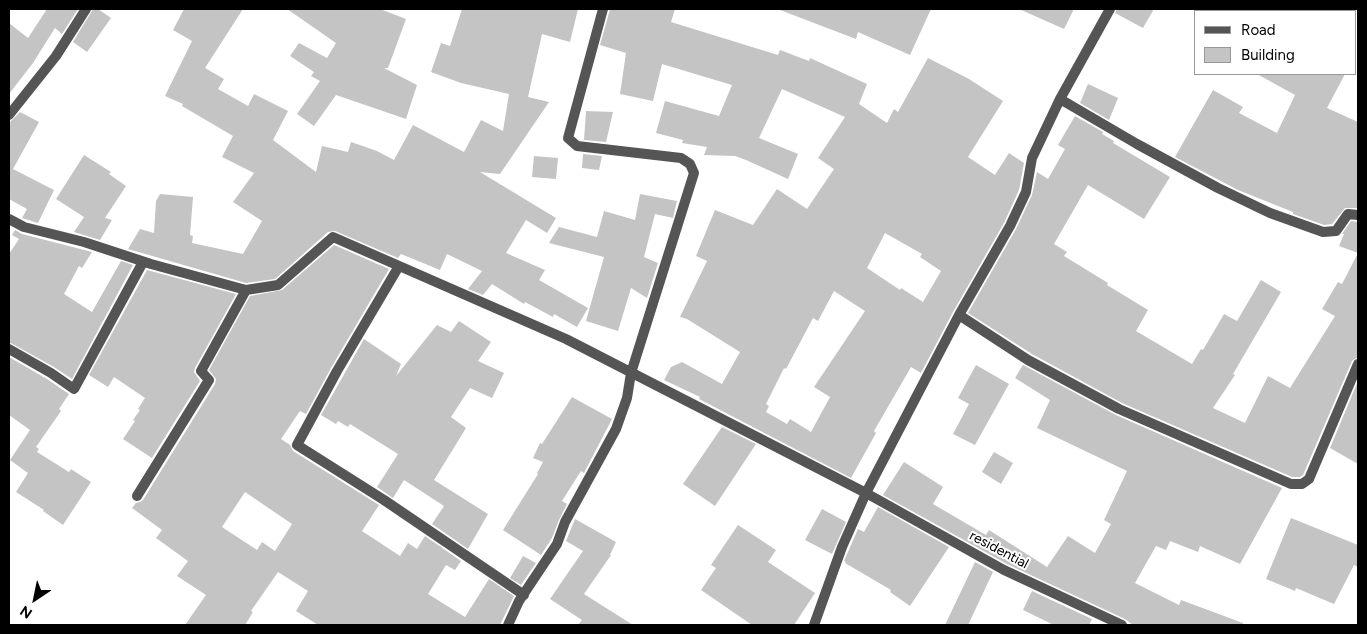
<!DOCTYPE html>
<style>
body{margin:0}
#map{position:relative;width:1367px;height:634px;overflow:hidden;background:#fff;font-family:Figtree,sans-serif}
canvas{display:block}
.frame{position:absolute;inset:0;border:10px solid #000;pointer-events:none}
.legend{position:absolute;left:1194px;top:10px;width:162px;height:65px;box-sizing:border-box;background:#fff;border:1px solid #999;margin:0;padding:6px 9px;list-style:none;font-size:15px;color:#000}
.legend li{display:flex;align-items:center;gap:10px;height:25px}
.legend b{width:25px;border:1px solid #999}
.north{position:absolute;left:10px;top:574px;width:50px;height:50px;-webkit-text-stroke:4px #fff;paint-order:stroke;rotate:214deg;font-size:14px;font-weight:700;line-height:20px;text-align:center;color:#000}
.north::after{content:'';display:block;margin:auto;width:18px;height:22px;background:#000;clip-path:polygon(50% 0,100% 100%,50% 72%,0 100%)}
</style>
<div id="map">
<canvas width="1367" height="634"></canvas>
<div class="frame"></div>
<ul class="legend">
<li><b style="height:6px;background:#555"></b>Road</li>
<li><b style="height:14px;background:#c4c4c4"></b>Building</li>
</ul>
<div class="north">N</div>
</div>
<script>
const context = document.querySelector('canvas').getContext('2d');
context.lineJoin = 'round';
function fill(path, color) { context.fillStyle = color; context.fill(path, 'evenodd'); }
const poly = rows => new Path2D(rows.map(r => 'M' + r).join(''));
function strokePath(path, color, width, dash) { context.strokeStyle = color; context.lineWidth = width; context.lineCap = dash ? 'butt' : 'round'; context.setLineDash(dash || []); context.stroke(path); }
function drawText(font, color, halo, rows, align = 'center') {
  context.font = font + ' Figtree,sans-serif'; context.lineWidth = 4; context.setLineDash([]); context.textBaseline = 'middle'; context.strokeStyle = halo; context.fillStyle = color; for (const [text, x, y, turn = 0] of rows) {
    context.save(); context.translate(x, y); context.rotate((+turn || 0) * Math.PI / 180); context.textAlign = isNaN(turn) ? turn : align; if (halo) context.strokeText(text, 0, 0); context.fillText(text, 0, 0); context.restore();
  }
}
const building = poly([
 [47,9,78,9,62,34,55,28,33,63,9,94,9,23,28,38],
 [93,9,98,9,111,18,87,52,73,42],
 [184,9,243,9,205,68,224,79,218,89,248,106,254,94,288,111,273,140,316,172,322,146,348,152,351,142,377,151,394,160,413,125,464,152,481,120,503,131,509,94,461,83,431,72,441,43,450,46,462,9,578,9,570,42,542,34,528,97,549,102,500,174,480,172,556,218,547,233,526,220,506,253,545,270,539,280,588,308,577,327,554,314,553,317,525,302,524,304,492,284,483,295,468,289,482,271,447,254,440,270,401,254,398,258,335,231,328,232,275,279,246,283,128,249,140,229,154,233,156,201,160,194,193,197,190,235,193,236,192,243,243,254,262,221,233,202,254,173,222,157,233,136,182,106,183,104,165,96,192,41,173,30],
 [287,9,380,9,406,19,388,68,384,68,417,85,406,119,336,95,314,126,297,114,320,81,311,76,314,72,290,56,299,43,327,58,336,43],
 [610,9,675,9,671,22,778,55,780,50,809,61,810,58,867,84,859,104,887,123,894,109,898,112,928,58,969,79,1003,101,968,157,995,175,1009,153,1024,163,1019,190,1004,223,953,312,921,373,911,367,874,431,876,433,851,478,699,399,700,397,664,380,671,367,682,362,722,384,740,352,687,319,680,317,707,261,696,256,715,210,753,225,777,189,807,209,834,169,818,158,845,117,782,89,759,138,798,154,788,179,746,160,735,156,704,155,707,147,682,143,683,140,656,133,665,101,719,116,732,85,662,64,653,101,620,94,626,53,600,45],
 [885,233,922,254,920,257,941,271,923,302,901,288,900,290,867,268],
 [834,291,865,311,814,387,830,397,811,432,790,419,787,424,766,412,769,406,766,404,784,368,786,369,813,318,818,321],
 [780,9,931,9,910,55,858,32,856,39,780,10],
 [1019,9,1074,9,1064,29],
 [1117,9,1154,9,1143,28,1115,13],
 [1257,74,1345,74,1327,108,1358,122,1358,208,1345,208,1332,224,1324,225,1293,214,1293,212,1238,190,1175,157,1213,90,1243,107,1239,113,1277,133,1295,95],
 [1088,84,1118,98,1109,120,1080,103],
 [586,111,613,112,606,142,584,140],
 [20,112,39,122,13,169,54,190,38,223,22,218,27,209,9,199,9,123],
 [1075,116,1103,132,1102,134,1114,141,1113,143,1170,177,1144,219,1088,185,1054,244,1067,252,1064,256,1108,283,1107,285,1148,310,1136,331,1192,364,1201,349,1203,350,1224,314,1237,321,1261,280,1281,292,1233,374,1235,375,1213,408,1245,423,1268,376,1290,388,1335,316,1322,309,1338,282,1342,284,1358,253,1339,246,1344,234,1342,234,1351,221,1358,222,1358,357,1352,361,1303,475,1300,477,1292,477,1122,403,1032,354,968,313,1016,229,1032,195,1037,172,1048,179,1065,149,1058,145],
 [583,154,602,156,599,170,582,168],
 [84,155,111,172,109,174,126,186,105,218,112,220,100,240,74,232,84,217,56,199],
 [534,156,558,158,556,179,532,177],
 [640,194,677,201,673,218,655,214,644,257,658,263,647,298,631,288,618,331,586,321,604,257,549,243,559,227,597,237,604,211,635,220],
 [15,230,22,234,92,252,82,268,79,266,64,294,92,312,121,261,133,265,72,379,54,367,9,342,9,254,19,239,12,235],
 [334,245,389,269,331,368,306,414,300,411,281,439,290,445,293,451,379,505,362,531,400,556,408,543,417,549,425,536,461,561,455,570,446,565,428,594,465,617,489,579,514,596,500,625,318,625,296,611,308,591,278,572,251,611,253,612,245,625,185,625,206,595,177,576,188,561,156,538,162,530,132,508,136,503,140,502,143,500,215,384,216,379,209,370,250,296,282,290],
 [245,492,292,524,275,551,262,542,257,550,222,527],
 [147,270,236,294,195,368,194,372,200,381,152,458,123,439,135,421,133,420,140,410,138,409,145,398,114,377,108,387,89,375],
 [459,321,491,342,478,361,504,373,492,398,470,388,451,417,466,428,434,480,488,514,468,549,432,524,444,506,404,480,393,498,377,487,398,454,350,424,348,427,338,421,336,424,321,415,364,339,401,364,396,376,437,325,451,332],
 [9,357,47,379,69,394,59,409,61,411,36,447,39,449,37,452,69,472,71,469,91,482,63,525,43,511,44,510,16,492,28,473,10,460,30,430,9,415],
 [976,365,1009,384,975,445,953,434,969,404,958,398],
 [1023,365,1116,415,1282,488,1240,564,1200,546,1198,552,1170,541,1166,550,1156,546,1135,583,1179,605,1181,600,1243,623,1243,625,1133,625,1125,619,1007,564,883,495,904,462,943,487,933,504,986,535,989,530,1047,567,1068,536,1095,553,1111,524,1104,520,1127,471,1037,428,1050,400,1015,378],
 [1358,381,1358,464,1330,448],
 [572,397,612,419,584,473,581,471,562,501,567,504,559,520,552,538,541,555,503,530,538,474,537,473,543,462,533,458,540,443,542,444],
 [722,427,756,444,715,506,683,484],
 [994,452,1013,463,1001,484,982,472],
 [878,507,949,547,910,606,890,592,891,590,845,563,846,562,844,561,858,529,864,532],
 [822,509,846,522,832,554,805,540],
 [1291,518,1358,545,1358,567,1354,565,1334,604,1296,588,1295,591,1266,579],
 [575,519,616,542,610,555,611,555,584,594,633,625,578,625,582,620,550,599,583,551,566,541],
 [738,525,776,550,768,562,815,593,794,625,752,625,701,590,716,568,711,565],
 [523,556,536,563,521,585,510,578],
 [975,562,993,572,968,625,945,625],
 [1032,591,1092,619,1089,625,1054,625,1023,610]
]);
const minor = poly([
 [1060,99,1137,144,1218,188,1270,213,1323,232,1336,231,1348,214,1358,215],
 [9,115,56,56,86,9],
 [9,219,24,227,84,242,151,264,246,290,278,285,333,237,566,339,866,493,1004,570,1122,625],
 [399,266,337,371,297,445,384,500,524,595],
 [959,315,1028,360,1119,409,1291,484,1302,484,1309,479,1358,364],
 [9,349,51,373,74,389,143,262],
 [137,496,209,380,201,371,246,290],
 [508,625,519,601,557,544,565,522,616,429,627,398,631,373,694,173,690,164,681,158,577,146,568,138,603,9],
 [814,625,842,547,866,493,959,315,1010,226,1026,192,1032,158,1060,99,1110,9]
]);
const streetNames = [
 ["residential",999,550,28]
];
fill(building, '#c4c4c4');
strokePath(minor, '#555', 10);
drawText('14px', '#000', '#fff', streetNames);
</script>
